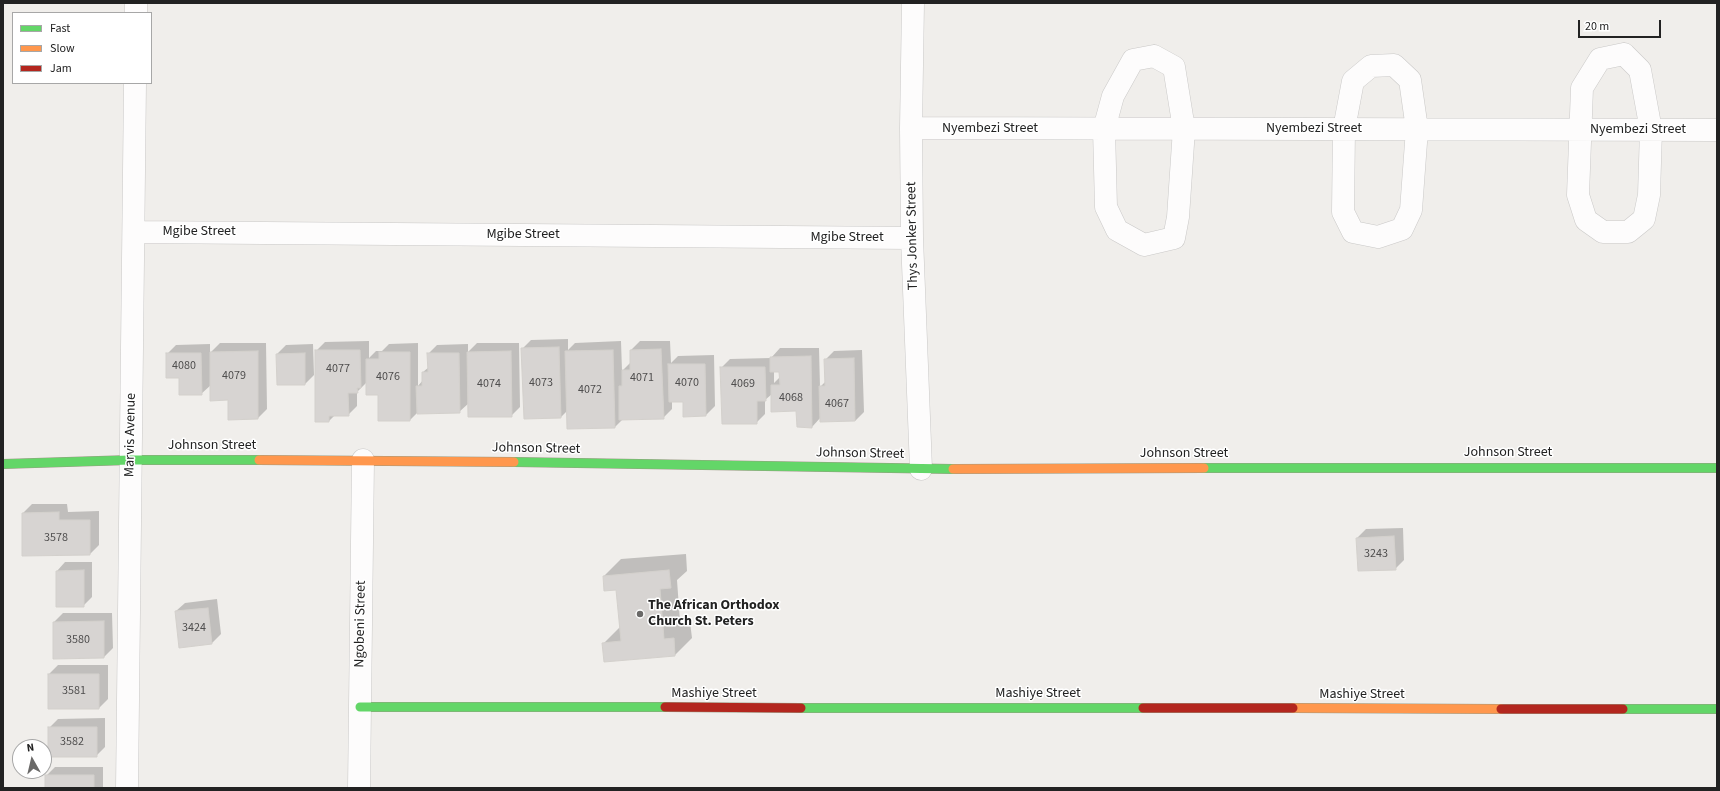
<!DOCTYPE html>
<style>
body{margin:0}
#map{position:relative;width:1720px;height:791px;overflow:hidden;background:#f0eeeb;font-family:"Source Sans 3",sans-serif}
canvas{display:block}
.frame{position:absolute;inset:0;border:4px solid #222;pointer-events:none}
.legend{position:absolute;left:12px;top:12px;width:140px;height:72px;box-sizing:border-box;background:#fff;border:1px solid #a7a7a7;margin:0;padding:5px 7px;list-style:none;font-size:12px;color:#222}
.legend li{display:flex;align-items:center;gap:8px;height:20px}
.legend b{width:20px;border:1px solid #a7a7a7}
.north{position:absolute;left:12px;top:739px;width:40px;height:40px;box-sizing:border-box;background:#fff;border:1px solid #a7a7a7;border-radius:50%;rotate:352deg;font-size:11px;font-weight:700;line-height:16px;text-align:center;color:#222}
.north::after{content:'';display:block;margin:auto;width:14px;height:18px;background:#6a6968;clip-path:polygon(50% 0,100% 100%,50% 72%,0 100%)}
.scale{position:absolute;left:1578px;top:20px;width:83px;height:18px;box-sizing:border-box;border:2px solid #222;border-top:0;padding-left:5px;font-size:12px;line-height:14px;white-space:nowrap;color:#222;-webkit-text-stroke:3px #fff;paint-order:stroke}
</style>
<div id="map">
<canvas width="1720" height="791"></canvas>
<div class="frame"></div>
<ul class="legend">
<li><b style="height:5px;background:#63d668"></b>Fast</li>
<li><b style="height:5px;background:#ff974d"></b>Slow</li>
<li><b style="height:5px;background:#b3261e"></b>Jam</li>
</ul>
<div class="north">N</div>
<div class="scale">20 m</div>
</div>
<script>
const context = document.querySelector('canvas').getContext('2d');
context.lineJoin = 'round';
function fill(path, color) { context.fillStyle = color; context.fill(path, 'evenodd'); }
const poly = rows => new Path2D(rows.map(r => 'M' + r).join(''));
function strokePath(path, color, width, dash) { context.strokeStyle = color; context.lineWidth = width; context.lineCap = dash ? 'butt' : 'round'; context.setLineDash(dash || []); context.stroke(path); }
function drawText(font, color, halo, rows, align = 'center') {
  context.font = font + ' "Source Sans 3",sans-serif'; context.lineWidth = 3; context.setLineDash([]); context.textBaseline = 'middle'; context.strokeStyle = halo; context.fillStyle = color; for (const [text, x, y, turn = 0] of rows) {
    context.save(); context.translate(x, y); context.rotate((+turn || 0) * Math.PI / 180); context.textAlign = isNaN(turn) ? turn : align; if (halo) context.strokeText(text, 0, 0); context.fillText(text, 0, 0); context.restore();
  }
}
const shadow = poly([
 [568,339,568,350,575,343,621,341,622,371,631,362,631,350,640,341,670,341,671,363,678,356,714,355,715,406,706,415,684,401,672,401,672,409,663,418,623,419,615,427,568,410,561,417,522,349,531,340],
 [369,341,369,358,376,351,382,351,389,344,418,343,418,386,423,380,423,372,429,367,428,354,437,345,468,344,468,352,477,343,519,343,520,407,511,416,469,403,459,412,417,413,410,420,367,382,357,392,357,406,348,415,335,415,329,421,316,351,325,342],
 [220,343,266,343,267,409,258,418,211,385,201,394,180,377,167,354,176,345,210,344,210,353],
 [313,344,314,375,305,384,278,384,277,354,286,345],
 [780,348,819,348,820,387,826,381,825,360,834,351,862,350,864,412,855,421,821,417,812,427,797,410,772,394,765,400,765,414,756,423,721,368,730,359,771,358],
 [774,371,780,371,780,377,774,383],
 [32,504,67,504,68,512,99,511,99,545,90,554,23,513],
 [1403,528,1404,560,1395,569,1357,538,1366,529],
 [686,554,687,571,677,580,680,622,690,622,692,638,675,655,603,644,620,627,617,588,604,576,621,559],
 [65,562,92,562,92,597,83,606,57,571],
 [217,599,221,634,212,643,176,611,185,603],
 [63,613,112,613,113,648,104,657,54,622],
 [58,665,108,665,108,699,99,708,49,674],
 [105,718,105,747,96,756,49,728,58,719],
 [55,767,103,767,103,788,46,788,46,776]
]);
const building = poly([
 [559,347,561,418,524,419,521,348,559,347],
 [661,349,664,419,619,420,619,386,622,386,622,370,630,370,630,350,661,349],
 [315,350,360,350,361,388,357,388,358,393,348,393,349,416,329,416,329,422,315,422,315,350],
 [613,350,615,428,567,429,565,351,613,350],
 [258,351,258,419,228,420,228,400,210,401,210,352,258,351],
 [511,351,512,417,468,417,467,352,511,351],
 [379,352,410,352,410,421,378,421,378,395,366,395,366,359,379,359,379,352],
 [166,353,201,353,202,395,179,395,179,378,166,378,166,353],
 [305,353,305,385,277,385,276,354,305,353],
 [427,353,459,353,460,413,417,414,416,386,422,386,422,372,428,372,427,353],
 [811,356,812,428,797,427,796,411,771,412,771,385,780,385,779,372,770,372,770,357,811,356],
 [854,358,855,421,820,422,819,386,825,386,824,359,854,358],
 [668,364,705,364,706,416,683,417,683,402,669,402,668,364],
 [720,367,765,367,766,401,757,401,757,424,722,424,720,367],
 [59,512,59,520,90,520,90,555,22,556,22,513,59,512],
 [1394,536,1396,570,1358,571,1356,538,1394,536],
 [84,570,84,607,56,607,56,571,84,570],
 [669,570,671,588,660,589,664,639,674,638,675,656,604,662,602,643,621,641,616,590,604,591,603,576,669,570],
 [208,608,212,644,179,648,175,611,208,608],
 [104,621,104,658,53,659,53,622,104,621],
 [48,674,99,674,99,709,48,709,48,674],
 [48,727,97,727,97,757,48,757,48,727],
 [45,775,94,775,94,788,45,788,45,775]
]);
const street = poly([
 [913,3,911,128,912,238,921,469],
 [136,13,136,3],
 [1624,54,1640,70,1651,130,1649,195,1644,219,1628,232,1603,232,1586,220,1578,195,1582,88,1600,59,1624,54],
 [1154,56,1174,67,1184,129,1178,217,1174,238,1144,245,1117,230,1106,207,1104,129,1113,96,1133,60,1154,56],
 [1394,65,1410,80,1417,129,1411,210,1402,229,1378,237,1353,232,1343,212,1344,129,1353,81,1371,66,1394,65],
 [911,128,1717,130],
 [134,232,912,238],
 [127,788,135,83],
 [359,788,363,460]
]);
const fast = poly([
 [514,462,953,469],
 [3,464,130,460,259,460],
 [1204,468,1717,468],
 [360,707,665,707],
 [801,708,1143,708],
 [1623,709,1717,709]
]);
const slow = poly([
 [259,460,514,462],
 [953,469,1204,468],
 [1293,708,1501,709]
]);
const jam = poly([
 [665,707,801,708],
 [1143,708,1293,708],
 [1501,709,1623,709]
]);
const markers = [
 [640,614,4,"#6a6968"]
];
const numberNames = [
 ["4080",184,366],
 ["4077",338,369],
 ["4079",234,376],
 ["4076",388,377],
 ["4071",642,378],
 ["4073",541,383],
 ["4070",687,383],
 ["4074",489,384],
 ["4069",743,384],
 ["4072",590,390],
 ["4068",791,398],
 ["4067",837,404],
 ["3578",56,538],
 ["3243",1376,554],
 ["3424",194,628],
 ["3580",78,640],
 ["3581",74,691],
 ["3582",72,742]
];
const streetNames = [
 ["Nyembezi Street",990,129],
 ["Nyembezi Street",1314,129],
 ["Nyembezi Street",1638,130],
 ["Mgibe Street",199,232],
 ["Mgibe Street",523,235],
 ["Thys Jonker Street",913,236,-91],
 ["Mgibe Street",847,238],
 ["Marvis Avenue",131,435,-89],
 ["Johnson Street",212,446],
 ["Johnson Street",536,449,1],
 ["Johnson Street",1508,453],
 ["Johnson Street",860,454,1],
 ["Johnson Street",1184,454],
 ["Ngobeni Street",361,624,-89],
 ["Mashiye Street",714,694],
 ["Mashiye Street",1038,694],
 ["Mashiye Street",1362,695]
];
const poiNames = [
 ["The African Orthodox",648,606],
 ["Church St. Peters",648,622]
];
fill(shadow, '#0003');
fill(building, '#d7d4d2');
strokePath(building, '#d3d0cc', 1);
strokePath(street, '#c9c8c7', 23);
strokePath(fast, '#999a82', 10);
strokePath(slow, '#999a82', 10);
strokePath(jam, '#999a82', 10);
strokePath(street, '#fdfcfc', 22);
strokePath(fast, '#63d668', 9);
strokePath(slow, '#ff974d', 9);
strokePath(jam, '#b3261e', 9);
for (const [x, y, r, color] of markers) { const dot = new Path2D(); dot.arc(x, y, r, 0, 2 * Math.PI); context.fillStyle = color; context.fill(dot); strokePath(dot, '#fff', 1.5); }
drawText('12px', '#4f4e4e', null, numberNames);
drawText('14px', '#222', '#fff', streetNames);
drawText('bold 14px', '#222', '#fff', poiNames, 'left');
</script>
